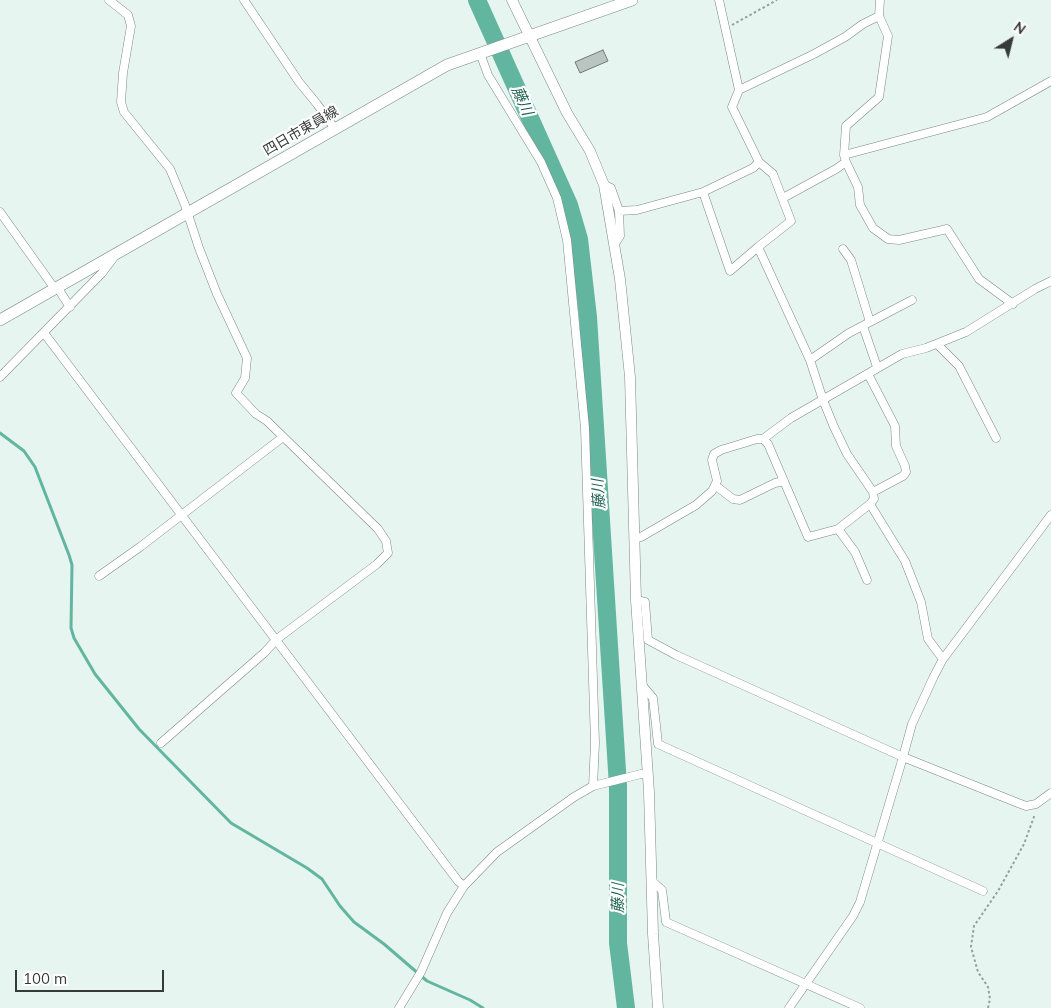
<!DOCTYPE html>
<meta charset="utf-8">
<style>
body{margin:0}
#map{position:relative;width:1051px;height:1008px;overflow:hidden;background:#e7f5f0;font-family:Mulish,sans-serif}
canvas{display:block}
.north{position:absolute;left:986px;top:15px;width:50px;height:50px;-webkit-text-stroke:4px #fefefe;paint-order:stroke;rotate:36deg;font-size:14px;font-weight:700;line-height:20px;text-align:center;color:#363b3a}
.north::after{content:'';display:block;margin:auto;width:18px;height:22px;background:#363b3a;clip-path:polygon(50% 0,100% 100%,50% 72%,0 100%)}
.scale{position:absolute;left:15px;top:970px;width:149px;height:22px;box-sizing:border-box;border:2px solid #363b3a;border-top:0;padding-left:6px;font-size:15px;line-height:18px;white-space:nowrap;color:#363b3a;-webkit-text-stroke:4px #fefefe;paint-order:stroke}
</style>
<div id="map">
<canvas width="1051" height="1008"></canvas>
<div class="north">N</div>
<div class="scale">100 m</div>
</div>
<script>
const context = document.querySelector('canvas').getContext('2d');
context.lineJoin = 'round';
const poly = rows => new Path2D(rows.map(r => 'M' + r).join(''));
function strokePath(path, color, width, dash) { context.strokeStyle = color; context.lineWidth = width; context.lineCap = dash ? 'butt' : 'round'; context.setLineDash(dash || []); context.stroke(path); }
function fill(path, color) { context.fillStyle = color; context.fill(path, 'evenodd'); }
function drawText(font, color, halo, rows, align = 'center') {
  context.font = font + ' Mulish,"Noto Sans JP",sans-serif'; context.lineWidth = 4.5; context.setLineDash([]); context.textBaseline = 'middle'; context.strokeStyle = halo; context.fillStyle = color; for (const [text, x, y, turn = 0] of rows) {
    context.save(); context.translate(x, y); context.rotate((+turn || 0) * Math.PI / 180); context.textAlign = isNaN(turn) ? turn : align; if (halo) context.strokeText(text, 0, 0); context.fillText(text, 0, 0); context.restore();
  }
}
const stream = poly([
 [0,433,24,451,35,467,69,555,72,565,71,628,74,638,95,674,139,729,231,823,307,868,322,879,340,906,354,922,384,944,427,981,470,1000,483,1008]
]);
const river = poly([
 [477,0,569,205,579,239,588,317,618,786,618,943,626,1008]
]);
const building = poly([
 [603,50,608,61,580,73,575,62,603,50]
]);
const path = poly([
 [732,25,777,0],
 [988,1008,990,999,988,987,978,972,971,947,974,926,998,891,1024,844,1035,814]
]);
const minor = poly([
 [109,0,128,15,131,26,123,73,121,102,124,112,170,169,185,205,199,248,217,294,247,358,245,378,236,393,256,414,267,421,378,529,386,541,388,553,377,564,277,639,264,653,161,743],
 [244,0,299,82,317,104,335,129],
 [719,0,739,90,732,107,759,162,773,174,791,221,758,247,810,360,823,400,834,427,847,454,873,492,874,499,870,504,905,561,921,602,928,639,943,659],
 [480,53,488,75,541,162,557,198,567,240,585,428,595,743,593,786],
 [739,90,814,54,845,37,863,24,879,16],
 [844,155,846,126,879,97,888,36,879,16,880,0],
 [846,162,858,187,860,205,873,228,888,239,899,240,947,229,979,279,1013,304],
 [604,185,611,188,619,211,637,210,703,192,753,168,759,162],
 [703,192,730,271,758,247],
 [783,198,836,169,846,162,844,155,987,117,1051,81],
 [0,212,55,289],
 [614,245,620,236,619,211],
 [843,249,851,260,870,322],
 [57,287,70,307],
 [863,326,877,367],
 [44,333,458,881,464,886],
 [937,344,959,366,996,438],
 [810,360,849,333,912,300],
 [868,374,895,426,896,446,905,466,906,472,903,476,873,492],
 [0,377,102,273,114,257],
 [763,439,768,444,808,537,838,529,870,504],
 [716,486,733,499,740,500,775,483,784,481],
 [838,529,855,552,867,580],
 [634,539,641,537,696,505,712,491,717,481,712,460,714,454,721,450,757,439,763,439,791,418,902,354,926,348,966,332,1035,289,1051,281],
 [99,576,140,547,283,437],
 [636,600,645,602,648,640,676,655,903,757,1018,803,1026,806,1036,804,1051,793],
 [642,685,653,698,658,744,983,891],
 [652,881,662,890,666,922,860,1008],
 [399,1008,421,972,447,913,464,886,497,852,574,797,593,786,641,774,648,775],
 [789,1008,853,916,860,902,903,757,912,724,934,676,943,659,1051,515]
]);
const tertiary = poly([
 [512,0,567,113,590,151,604,185,620,279,630,377,636,600,649,792,653,934,658,1008]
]);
const secondary = poly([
 [0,320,447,65,632,0]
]);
const streetNames = [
 ["四日市東員線",301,131,-30]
];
const waterNames = [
 ["藤川",522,101,66],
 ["藤川",599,494,-94],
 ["藤川",618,898,-90]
];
strokePath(stream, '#62b69f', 3);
strokePath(river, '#62b69f', 18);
fill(building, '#b8c5c0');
strokePath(building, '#6e7a76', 1);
strokePath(minor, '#7c8984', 9);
strokePath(tertiary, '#7c8984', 11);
strokePath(secondary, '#7c8984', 12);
strokePath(path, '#959f9c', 2, [2.5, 2.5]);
strokePath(minor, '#fff', 8);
strokePath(tertiary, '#fff', 10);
strokePath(secondary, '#fff', 11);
drawText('14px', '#363b3a', '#fefefe', streetNames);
drawText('italic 15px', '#206252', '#fefefe', waterNames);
</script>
